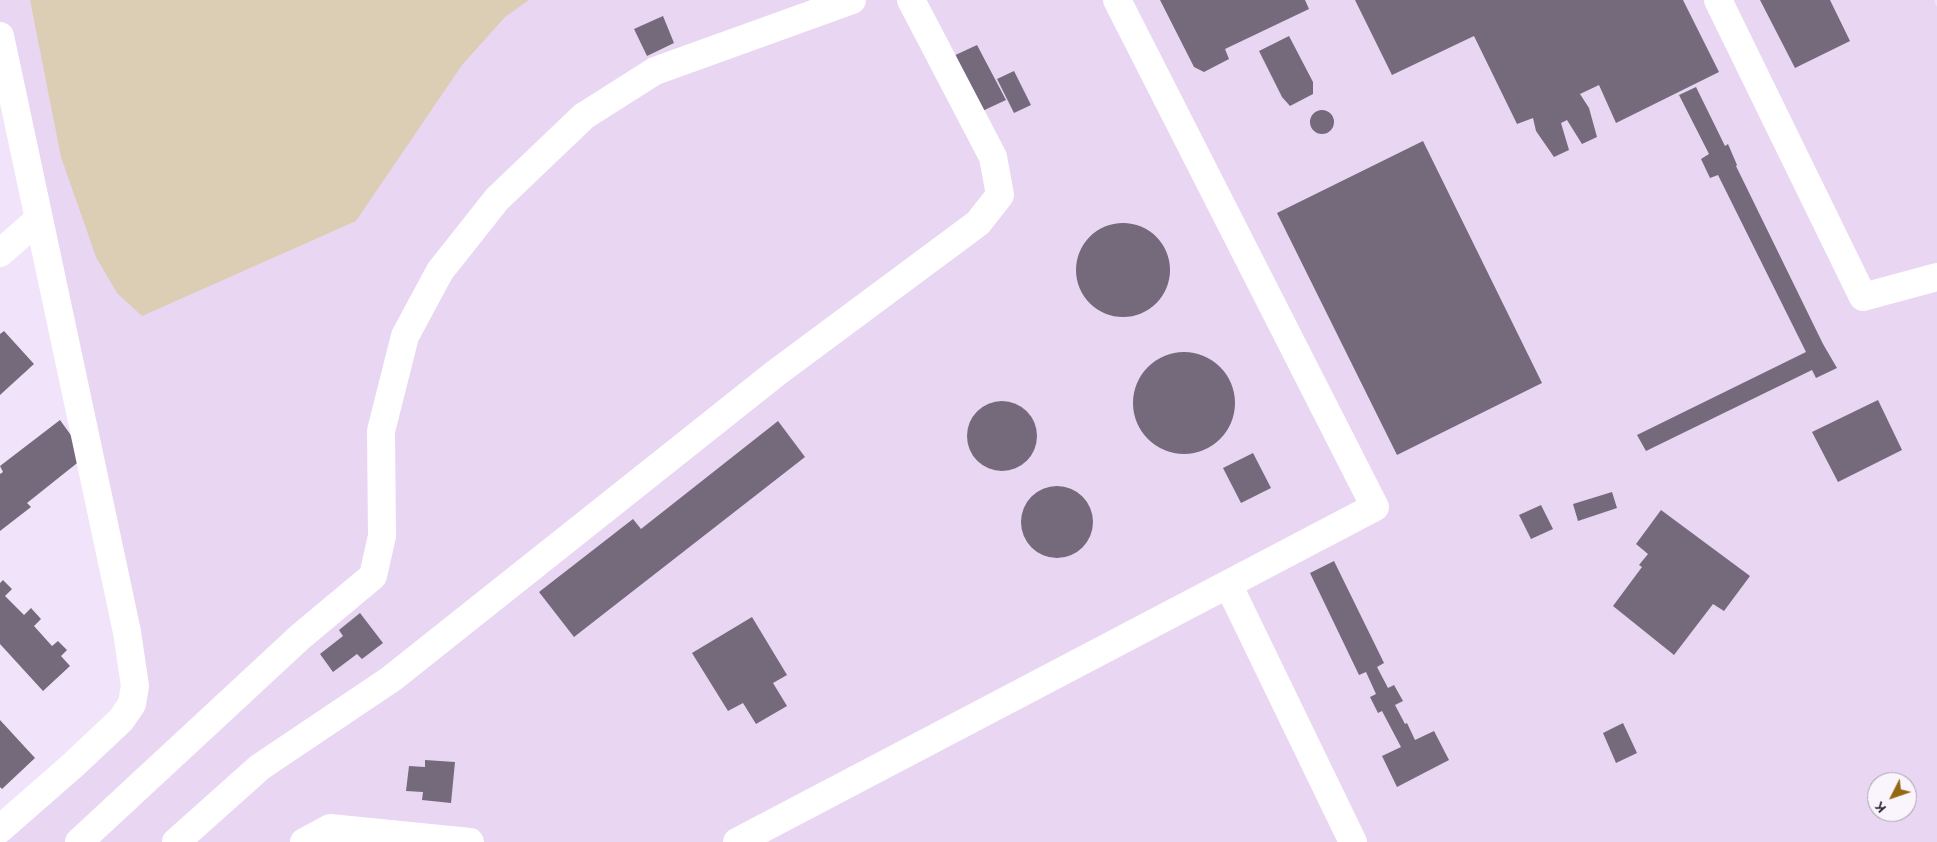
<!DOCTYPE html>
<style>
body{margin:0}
#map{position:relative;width:1937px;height:842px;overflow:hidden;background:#f1e3f9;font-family:Overpass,sans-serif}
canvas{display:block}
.north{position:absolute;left:1867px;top:772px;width:50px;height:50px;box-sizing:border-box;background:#faf4fd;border:1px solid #a7a1aa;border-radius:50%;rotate:229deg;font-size:14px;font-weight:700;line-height:20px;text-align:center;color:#2b252d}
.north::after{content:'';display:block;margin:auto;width:18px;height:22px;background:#926811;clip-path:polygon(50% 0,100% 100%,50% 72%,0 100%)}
</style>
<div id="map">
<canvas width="1937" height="842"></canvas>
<div class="north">K</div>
</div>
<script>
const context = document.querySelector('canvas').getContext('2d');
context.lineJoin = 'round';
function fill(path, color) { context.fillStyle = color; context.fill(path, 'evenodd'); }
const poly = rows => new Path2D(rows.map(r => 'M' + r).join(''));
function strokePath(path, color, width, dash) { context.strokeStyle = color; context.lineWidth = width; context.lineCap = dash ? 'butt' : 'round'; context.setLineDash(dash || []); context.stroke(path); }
const built = poly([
 [0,0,1934,0,1937,7,1937,842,5,842,146,700,0,35],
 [1877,782,1907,782,1907,812,1877,812]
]);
const green = poly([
 [30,0,529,0,505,17,462,65,356,221,142,316,117,293,96,257,61,157]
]);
const building = poly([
 [1160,0,1305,0,1309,9,1225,49,1229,59,1204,72,1194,67],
 [1355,0,1683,0,1719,72,1616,123,1599,85,1580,94,1589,108,1597,137,1582,144,1567,120,1561,123,1569,150,1554,157,1536,131,1533,118,1517,124,1474,36,1392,75],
 [1760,0,1830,0,1850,41,1795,68],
 [663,16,674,43,647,56,634,29],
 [1289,36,1313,82,1313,94,1290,106,1282,97,1259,51],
 [977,45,1006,100,976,114,949,58],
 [1014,71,1031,105,1014,113,997,79],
 [1696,87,1725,146,1728,144,1737,165,1736,166,1823,344,1837,368,1816,378,1812,370,1646,451,1637,435,1806,352,1718,175,1710,178,1701,159,1709,154,1679,95],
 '1310 122a12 12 0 1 1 24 0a12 12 0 1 1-24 0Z',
 [1423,141,1542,383,1397,455,1277,213],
 '1076 270a47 47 0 1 1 94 0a47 47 0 1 1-94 0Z',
 [4,331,34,364,0,395,0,334],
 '1133 403a51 51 0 1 1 102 0a51 51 0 1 1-102 0Z',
 [1878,400,1902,450,1838,482,1812,432],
 '967 436a35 35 0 1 1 70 0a35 35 0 1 1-70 0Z',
 [60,420,86,456,27,503,31,507,0,531,0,474,3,472,0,466],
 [778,421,805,457,574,637,539,592,633,519,641,529],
 [1253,453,1271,488,1241,503,1223,468],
 '1021 522a36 36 0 1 1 72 0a36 36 0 1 1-72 0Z',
 [1612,492,1617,508,1578,521,1573,504],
 [1541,505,1553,529,1531,539,1519,515],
 [1661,510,1750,576,1724,611,1713,604,1674,655,1613,606,1642,567,1639,565,1648,554,1636,544],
 [1334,561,1384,663,1377,667,1388,688,1394,685,1403,701,1395,705,1405,724,1407,723,1415,740,1434,731,1449,760,1397,787,1382,756,1401,747,1382,711,1378,713,1370,697,1376,694,1366,672,1359,675,1310,573],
 [3,580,12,589,5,596,24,615,31,608,41,619,34,626,52,646,58,641,67,650,61,656,70,666,43,691,0,644,0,583],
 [360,613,383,643,362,659,357,654,333,672,320,654,343,636,339,630],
 [752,617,787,675,773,683,787,706,756,724,743,703,728,711,692,653],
 [0,720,35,758,2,789,0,787],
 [1623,723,1637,753,1616,763,1603,733],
 [425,760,455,762,451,803,422,800,423,792,406,791,409,766,425,767]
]);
const minor = poly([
 [1718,0,1863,297,1937,277],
 [0,36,127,632,135,686,132,704,121,720,72,766,0,829],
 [0,253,39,219],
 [1228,584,1353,842],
 [79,842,300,637,373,576,382,536,381,431,405,336,440,271,497,199,584,116,655,71,852,0],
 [176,842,260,767,391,679,776,373,978,223,1000,195,993,157,911,0],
 [304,842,330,828,470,842],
 [737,842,1375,507,1117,0]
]);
fill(built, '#e9d6f2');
fill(green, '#dccdb5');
fill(building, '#75697c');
strokePath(minor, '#fff', 28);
</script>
